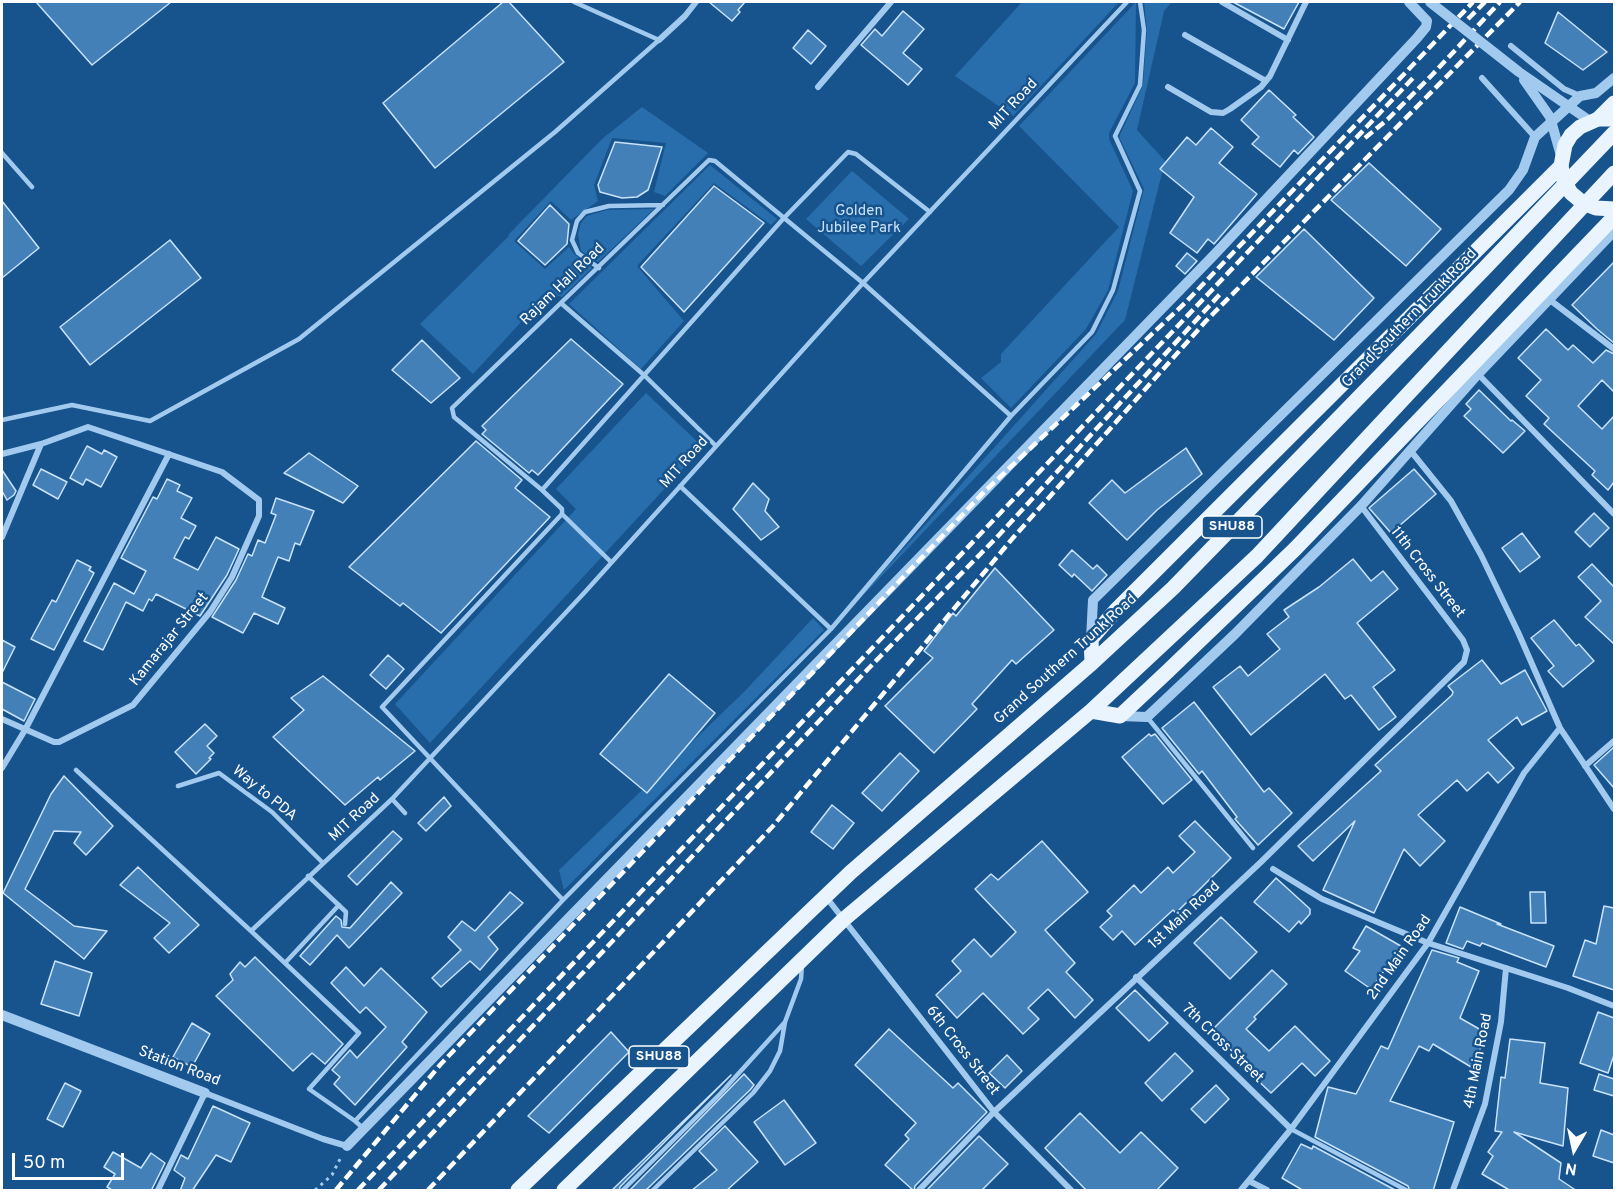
<!DOCTYPE html>
<style>
body{margin:0}
#map{position:relative;width:1616px;height:1192px;overflow:hidden;background:#17538d;font-family:Overpass,sans-serif}
canvas{display:block}
.frame{position:absolute;inset:0;border:3px solid #fff;pointer-events:none}
.north{position:absolute;left:1544px;top:1120px;width:60px;height:60px;-webkit-text-stroke:4px #17538d;paint-order:stroke;rotate:189deg;font-size:16px;font-weight:700;line-height:24px;text-align:center;color:#fff}
.north::after{content:'';display:block;margin:auto;width:21px;height:27px;background:#fff;clip-path:polygon(50% 0,100% 100%,50% 72%,0 100%)}
.scale{position:absolute;left:12px;top:1153px;width:112px;height:27px;box-sizing:border-box;border:3px solid #fff;border-top:0;padding-left:8px;font-size:18px;line-height:21px;white-space:nowrap;color:#fff;-webkit-text-stroke:4px #17538d;paint-order:stroke}
</style>
<div id="map">
<canvas width="1616" height="1192"></canvas>
<div class="frame"></div>
<div class="north">N</div>
<div class="scale">50 m</div>
</div>
<script>
const context = document.querySelector('canvas').getContext('2d');
context.lineJoin = 'round';
function fill(path, color) { context.fillStyle = color; context.fill(path, 'evenodd'); }
const poly = rows => new Path2D(rows.map(r => 'M' + r).join(''));
function strokePath(path, color, width, dash) { context.strokeStyle = color; context.lineWidth = width; context.lineCap = dash ? 'butt' : 'round'; context.setLineDash(dash || []); context.stroke(path); }
function drawText(font, color, halo, rows, align = 'center') {
  context.font = font + ' Overpass,sans-serif'; context.lineWidth = 5; context.setLineDash([]); context.textBaseline = 'middle'; context.strokeStyle = halo; context.fillStyle = color; for (const [text, x, y, turn = 0] of rows) {
    context.save(); context.translate(x, y); context.rotate((+turn || 0) * Math.PI / 180); context.textAlign = isNaN(turn) ? turn : align; if (halo) context.strokeText(text, 0, 0); context.fillText(text, 0, 0); context.restore();
  }
}
const green = poly([
 [1022,2,1119,2,1013,116,955,76],
 [1136,2,1135,83,1109,133,1109,139,1133,191,1108,290,1086,329,1011,408,981,378,1001,362,1001,354,1012,342,1119,227,1019,126],
 [1144,2,1172,2,1164,11,1137,130,1165,161,1125,320,836,624,1096,334,1118,291,1144,189,1119,137,1143,85,1147,30],
 [642,107,708,153,665,196,654,192,666,143,612,138,594,185,598,201,571,220,551,201,514,241,545,269,569,247,574,254,592,268,562,297,548,293,473,374,420,324,509,236,508,235,602,139],
 [710,165,777,219,771,225,714,183,637,266,684,321,641,369,569,304],
 [852,171,909,219,861,266,806,219],
 [654,209,598,262,581,251,578,234,581,223,587,216,607,210],
 [646,393,703,447,430,743,395,704,576,509,556,489],
 [813,618,824,630,564,890,559,870,744,692]
]);
const building = poly([
 [36,2,171,2,92,65,36,2],
 [503,2,509,2,564,62,435,168,383,103,503,2],
 [709,2,745,2,738,10,740,12,732,21,709,2],
 [1233,2,1299,2,1284,29,1233,2],
 [903,11,924,29,903,53,922,69,908,85,861,45,875,29,882,36,903,11],
 [1558,12,1607,52,1583,70,1545,43,1558,12],
 [808,30,826,46,811,64,793,48,808,30],
 [1269,90,1296,115,1293,117,1314,137,1298,154,1294,150,1280,167,1252,144,1259,137,1241,120,1269,90],
 [1211,128,1233,147,1219,163,1257,194,1214,244,1208,239,1197,253,1170,233,1194,197,1160,169,1187,137,1196,145,1211,128],
 [615,142,662,147,648,190,637,197,622,198,600,192,598,185,615,142],
 [1369,163,1441,229,1406,266,1331,200,1369,163],
 [714,186,764,223,684,312,641,267,714,186],
 [2,201,39,248,2,278,2,201],
 [550,205,569,224,567,244,545,265,518,241,550,205],
 [1304,229,1374,298,1334,340,1256,277,1304,229],
 [170,240,201,278,90,365,60,327,170,240],
 [1187,253,1197,261,1185,274,1176,266,1187,253],
 [1614,262,1614,343,1597,329,1572,305,1614,262],
 [1546,329,1568,350,1573,345,1593,363,1606,350,1614,354,1614,392,1602,380,1578,406,1602,429,1614,416,1614,482,1608,490,1592,475,1595,471,1544,424,1549,418,1526,396,1541,380,1518,358,1546,329],
 [571,339,623,384,538,475,532,470,529,473,482,434,486,430,482,426,571,339],
 [422,340,460,378,431,403,392,370,422,340],
 [1479,390,1511,421,1512,420,1525,431,1503,453,1464,416,1471,409,1466,404,1479,390],
 [476,441,522,480,515,488,550,517,441,633,403,603,400,606,349,567,476,441],
 [87,446,102,454,104,450,117,457,101,487,86,479,83,485,70,478,87,446],
 [1186,448,1202,474,1157,510,1127,540,1089,503,1112,480,1125,493,1186,448],
 [309,453,358,486,343,503,284,473,309,453],
 [41,469,67,482,58,499,33,485,41,469],
 [1414,469,1436,494,1391,533,1369,508,1414,469],
 [2,470,16,491,14,495,7,500,2,491,2,470],
 [167,479,180,485,177,491,192,498,181,518,196,526,189,539,185,537,174,558,198,570,216,537,239,549,227,575,200,616,156,594,152,601,149,599,143,611,126,602,103,650,84,641,114,583,134,594,146,571,121,558,153,497,157,499,167,479],
 [753,483,769,499,765,511,779,527,761,540,733,509,753,483],
 [276,498,314,511,300,545,295,543,289,561,278,557,262,597,285,608,278,624,254,613,243,633,212,617,236,580,248,554,252,556,258,540,265,543,276,515,271,513,276,498],
 [1594,513,1609,528,1590,547,1575,532,1594,513],
 [1522,533,1540,557,1520,572,1502,548,1522,533],
 [1072,550,1093,569,1097,565,1107,575,1092,591,1074,574,1072,577,1059,565,1072,550],
 [1353,559,1371,581,1383,571,1398,589,1357,623,1395,670,1373,687,1396,717,1379,730,1351,695,1345,699,1325,674,1251,735,1213,687,1240,666,1248,676,1280,649,1267,634,1289,617,1284,610,1319,587,1353,559],
 [77,560,91,567,89,570,94,573,54,650,31,639,52,600,56,602,77,560],
 [1592,564,1614,587,1614,644,1585,617,1601,601,1578,577,1592,564],
 [995,568,1054,630,1016,664,1012,660,972,704,977,709,934,753,885,706,933,658,924,651,953,613,956,616,995,568],
 [1554,620,1576,646,1579,644,1594,661,1563,687,1548,671,1554,666,1531,638,1554,620],
 [2,640,15,647,2,673,2,640],
 [388,655,404,669,386,689,370,675,388,655],
 [1482,660,1501,684,1525,670,1547,711,1522,725,1517,717,1488,740,1514,768,1498,783,1488,772,1467,791,1457,780,1418,815,1445,841,1420,866,1404,849,1374,913,1323,890,1355,821,1313,861,1298,846,1381,771,1375,765,1452,695,1453,692,1448,686,1482,660],
 [669,674,715,713,647,793,600,754,669,674],
 [323,676,415,751,380,780,378,777,345,805,273,737,304,710,291,698,323,676],
 [2,682,35,699,24,721,2,709,2,682],
 [1194,702,1264,792,1269,788,1292,813,1258,845,1235,819,1237,817,1202,771,1199,774,1162,728,1194,702],
 [205,724,217,736,207,746,214,753,209,758,211,759,196,774,175,752,205,724],
 [1149,734,1151,736,1155,734,1192,780,1163,804,1122,757,1149,734],
 [1614,747,1614,788,1594,765,1614,747],
 [900,753,919,771,882,811,862,793,900,753],
 [64,776,113,826,86,855,74,843,81,832,54,831,25,889,74,926,107,931,84,959,3,893,51,794,64,776],
 [444,797,451,806,426,831,418,823,444,797],
 [832,805,854,823,833,849,811,832,832,805],
 [1195,821,1231,858,1176,913,1173,910,1135,945,1122,931,1113,940,1100,927,1112,916,1107,911,1134,885,1141,893,1168,867,1173,873,1195,852,1179,836,1195,821],
 [393,831,402,839,357,885,348,876,393,831],
 [1042,841,1088,892,1045,930,1075,963,1066,972,1093,1000,1075,1018,1048,989,1028,1008,1039,1019,1023,1034,983,993,957,1018,936,995,961,971,952,961,974,939,991,957,1016,932,975,889,991,874,998,880,1042,841],
 [138,867,199,925,169,953,154,938,170,923,120,885,138,867],
 [1276,878,1310,909,1310,914,1301,924,1299,921,1289,932,1254,902,1276,878],
 [391,882,402,893,349,948,337,935,310,965,300,956,336,916,341,920,342,927,350,928,391,882],
 [510,892,523,903,488,937,498,949,480,970,470,961,441,987,432,978,461,950,448,937,462,921,475,931,510,892],
 [1530,892,1545,892,1546,923,1531,923,1530,892],
 [1604,906,1614,908,1614,990,1573,976,1585,940,1596,944,1604,906],
 [1460,907,1501,924,1497,924,1554,946,1546,967,1482,943,1480,946,1467,941,1463,949,1446,943,1460,907],
 [1221,917,1257,952,1230,979,1194,943,1221,917],
 [1366,926,1406,949,1393,971,1387,967,1371,989,1345,971,1360,951,1353,948,1366,926],
 [1432,950,1459,958,1457,962,1479,971,1460,1018,1488,1034,1478,1053,1482,1056,1482,1060,1476,1070,1433,1044,1429,1051,1419,1046,1390,1101,1454,1122,1433,1191,1410,1191,1408,1186,1315,1137,1328,1087,1356,1094,1381,1046,1388,1049,1432,950],
 [255,957,343,1044,325,1064,312,1053,293,1071,216,996,233,980,230,974,240,962,245,967,255,957],
 [55,961,92,973,79,1016,41,1004,55,961],
 [346,967,364,986,381,968,427,1012,402,1042,407,1047,355,1105,334,1084,340,1077,332,1070,350,1050,357,1058,386,1027,366,1007,360,1013,331,983,346,967],
 [1272,970,1287,984,1254,1017,1256,1019,1246,1029,1269,1051,1295,1026,1330,1061,1315,1076,1302,1063,1271,1093,1230,1054,1232,1051,1211,1031,1272,970],
 [1135,990,1168,1023,1149,1041,1116,1008,1135,990],
 [1598,1012,1614,1018,1614,1055,1608,1073,1580,1063,1598,1012],
 [192,1023,210,1034,192,1067,173,1057,192,1023],
 [889,1029,953,1088,958,1083,987,1112,915,1186,914,1191,885,1165,909,1139,905,1135,916,1123,855,1065,889,1029],
 [611,1032,629,1052,549,1133,528,1116,611,1032],
 [1510,1039,1545,1043,1540,1083,1568,1088,1563,1146,1514,1132,1561,1163,1559,1179,1577,1191,1511,1191,1482,1174,1493,1156,1488,1152,1502,1132,1495,1131,1501,1077,1505,1078,1510,1039],
 [1175,1053,1193,1071,1162,1101,1145,1083,1175,1053],
 [1007,1055,1022,1071,1005,1088,989,1073,1007,1055],
 [744,1074,754,1085,750,1090,645,1191,629,1191,744,1074],
 [1599,1074,1614,1079,1614,1096,1594,1090,1599,1074],
 [731,1075,620,1187,619,1191,611,1191,731,1075],
 [65,1083,81,1091,63,1127,47,1119,65,1083],
 [1216,1085,1229,1099,1205,1123,1191,1109,1216,1085],
 [784,1100,816,1143,785,1165,754,1122,784,1100],
 [213,1106,250,1123,231,1162,216,1155,192,1191,180,1191,185,1178,174,1170,181,1155,188,1159,213,1106],
 [1080,1113,1120,1153,1141,1132,1178,1168,1156,1191,1087,1191,1045,1148,1080,1113],
 [725,1126,758,1162,726,1191,691,1191,717,1170,699,1151,725,1126],
 [1601,1130,1614,1135,1614,1163,1593,1156,1601,1130],
 [979,1136,1008,1164,981,1191,926,1191,979,1136],
 [1301,1144,1312,1149,1313,1146,1397,1191,1304,1191,1282,1178,1301,1144],
 [113,1152,141,1168,151,1153,165,1163,151,1191,114,1191,107,1187,115,1174,104,1167,113,1152]
]);
const path = poly([
 [315,1190,332,1175,342,1155]
]);
const service = poly([
 [2,153,32,187],
 [599,268,578,253,572,240,577,221,585,212,609,206,663,205],
 [562,304,644,375,716,446],
 [2,420,72,405,150,421,299,339,555,132,659,40,574,2],
 [542,490,783,219,848,152,856,154,930,212],
 [562,514,382,707,563,900],
 [611,562,562,514,562,509,542,490,454,417,452,408,709,160,715,161,863,283,1011,416],
 [831,629,1011,416,1092,332,1113,290,1140,191,1115,136,1140,85,1144,30,1140,2],
 [1147,717,1253,848],
 [76,770,251,931,359,1033,309,1089,355,1121],
 [178,786,219,773,272,812,323,863],
 [392,799,405,813],
 [308,876,346,912,345,924],
 [251,931,392,799,585,592,863,283,1127,2],
 [285,963,339,905],
 [364,1129,355,1121,563,900,831,629,680,486],
 [1291,1129,1406,1190],
 [623,1190,720,1094,785,1022],
 [653,1190,753,1093,770,1071,780,1051,785,1022,801,979,802,965]
]);
const minor = poly([
 [1222,2,1288,40],
 [1185,35,1266,81],
 [659,40,685,16,696,2],
 [1511,46,1564,89,1580,96],
 [1482,78,1535,137],
 [818,87,891,2],
 [1168,87,1211,112,1223,113,1230,109,1261,87,1270,76,1306,2],
 [1550,300,1614,349],
 [1478,374,1614,514],
 [1410,450,1451,501,1481,555,1518,632,1560,728,1614,809],
 [2,454,41,444,88,427,222,472,259,500,259,516,232,577,210,612,133,705,59,742,54,742,2,719],
 [2,537,41,444],
 [1585,766,1614,741],
 [2,768,25,730,169,454],
 [1273,869,1322,899,1428,943,1568,988,1614,1006],
 [826,897,994,1112,1071,1190],
 [1136,977,1291,1129],
 [1249,1181,1267,1190],
 [158,1190,205,1093,323,1139,347,1146],
 [919,1190,994,1112,1261,862,1464,662,1467,650,1463,640,1361,506],
 [1241,1190,1291,1129,1428,943,1524,773,1560,728],
 [1453,1190,1485,1104,1501,1022,1506,968]
]);
const tertiary = poly([
 [1091,639,1093,600,1509,190,1523,170,1535,137,1580,96,1596,93,1614,78],
 [1120,716,1147,717,1235,634,1361,506,1478,374,1614,231],
 [2,1015,205,1093],
 [347,1146,1214,255,1417,38,1426,27,1427,21,1409,2]
]);
const primary = poly([
 [1598,119,1614,103],
 [1092,663,1091,639,1117,609,1561,166],
 [1091,711,1120,716,1168,671,1295,549,1614,217],
 [518,1190,851,872,1092,663,1173,588,1484,269,1614,133],
 [564,1190,843,920,1091,711,1257,556,1614,173]
]);
const rail = poly([
 [1468,19,1485,2],
 [1365,138,1388,119,1432,75,1500,2],
 [336,1190,440,1065,984,492,1185,303,1473,2],
 [358,1190,1413,78],
 [379,1190,868,669,999,535,1222,292],
 [428,1190,773,826,1012,539,1206,321,1520,2]
]);
const tertiaryBridge = poly([
 [1430,2,1519,72,1590,121],
 [1524,80,1550,117,1561,156]
]);
const primaryBridge = poly([
 [1614,119,1598,119,1580,127,1571,135,1565,145,1561,166,1564,181,1571,193,1583,203,1596,208,1614,209]
]);
const shields = [
 [1232,527,60],
 [659,1057,60]
];
const shieldNames = [
 ["SHU88",1232,527],
 ["SHU88",659,1057]
];
const streetNames = [
 ["MIT Road",1014,105,-47],
 ["Rajam Hall Road",563,285,-44],
 ["Grand Southern Trunk Road",1410,319,-46],
 ["MIT Road",685,463,-48],
 ["11th Cross Street",1427,573,52],
 ["Kamarajar Street",170,640,-51],
 ["Grand Southern Trunk Road",1066,660,-42],
 ["Way to PDA",264,794,39],
 ["MIT Road",355,818,-43],
 ["1st Main Road",1185,916,-43],
 ["2nd Main Road",1400,958,-55],
 ["7th Cross Street",1222,1044,44],
 ["6th Cross Street",962,1051,52],
 ["4th Main Road",1479,1061,-79],
 ["Station Road",179,1067,21]
];
const parkNames = [
 ["Golden",859,212],
 ["Jubilee Park",859,229]
];
fill(green, '#296eac');
fill(building, '#4480b8');
strokePath(building, '#c9e3fb', 1.5);
strokePath(path, '#a2caef', 3, [3, 4.5]);
strokePath(service, '#a2caef', 4.5);
strokePath(minor, '#a2caef', 6);
strokePath(tertiary, '#a2caef', 10);
strokePath(primary, '#eaf4ff', 15);
strokePath(rail, '#fff', 4.5, [10, 4.5]);
strokePath(tertiaryBridge, '#a2caef', 10);
strokePath(primaryBridge, '#eaf4ff', 15);
for (const [x, y, w] of shields) { const box = new Path2D(); box.roundRect(x - w / 2, y - 11, w, 22, 4.5); context.fillStyle = '#17538d'; context.fill(box); strokePath(box, '#fff', 1.5); }
drawText('bold 14px', '#fff', null, shieldNames);
drawText('15px', '#fff', '#17538d', streetNames);
drawText('15px', '#c9e3fb', '#17538d', parkNames);
</script>
